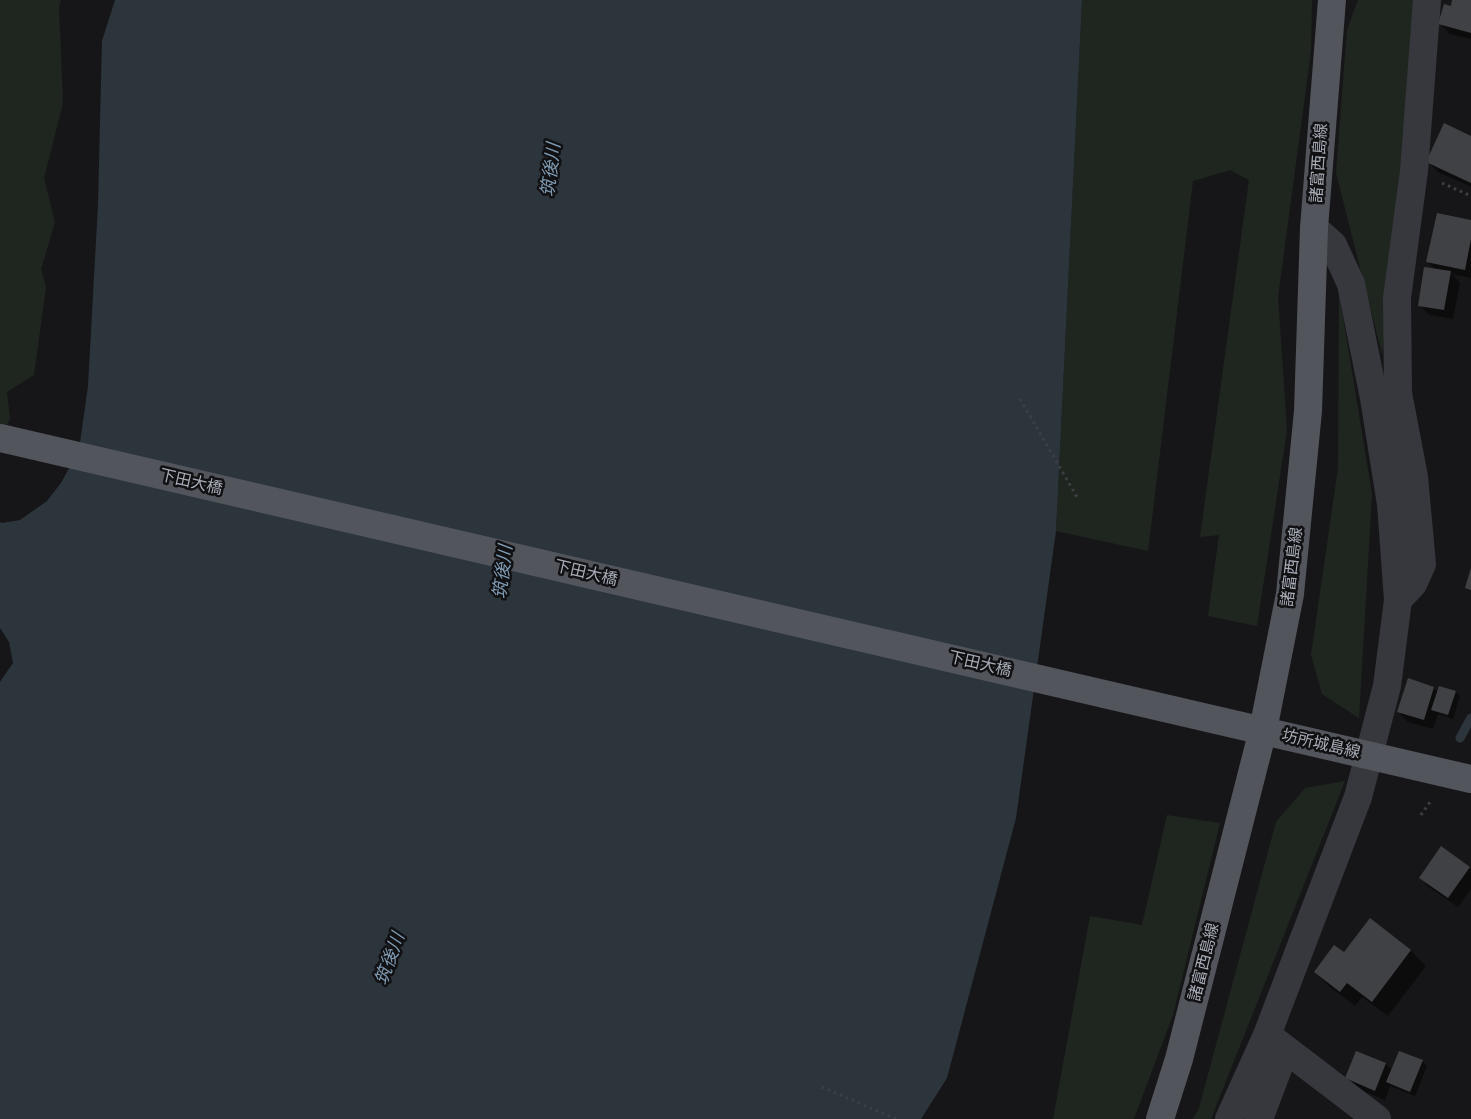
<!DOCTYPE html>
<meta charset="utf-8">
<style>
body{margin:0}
canvas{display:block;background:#161618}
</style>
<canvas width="1471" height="1119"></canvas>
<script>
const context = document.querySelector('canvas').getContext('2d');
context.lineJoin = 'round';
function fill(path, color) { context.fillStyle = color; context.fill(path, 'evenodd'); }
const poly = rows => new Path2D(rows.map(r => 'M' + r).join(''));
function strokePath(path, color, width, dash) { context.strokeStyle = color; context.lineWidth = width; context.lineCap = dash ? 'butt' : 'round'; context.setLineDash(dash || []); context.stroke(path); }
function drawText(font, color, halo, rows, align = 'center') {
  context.font = font + ' "Public Sans","Noto Sans JP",sans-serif'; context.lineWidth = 5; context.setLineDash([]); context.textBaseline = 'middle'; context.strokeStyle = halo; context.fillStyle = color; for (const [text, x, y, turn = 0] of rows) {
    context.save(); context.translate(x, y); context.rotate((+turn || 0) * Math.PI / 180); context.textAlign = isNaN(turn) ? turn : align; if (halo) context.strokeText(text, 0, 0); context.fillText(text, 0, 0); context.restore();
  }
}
const green = poly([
 [0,0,61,0,59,7,63,103,44,178,55,222,41,269,46,287,34,375,7,392,10,419,0,436],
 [1082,0,1312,0,1311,51,1278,297,1287,430,1257,626,1208,616,1219,535,1200,537,1249,180,1230,170,1193,181,1148,551,1056,531],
 [1358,0,1416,0,1418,7,1382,354,1336,173,1347,30],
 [1339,293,1372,494,1359,718,1322,694,1311,655,1338,468],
 [1345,781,1211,1119,1193,1119,1199,1108,1276,822,1305,788],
 [1167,815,1220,823,1173,1015,1134,1119,1053,1119,1090,916,1142,925]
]);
const water = poly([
 [115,0,1082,0,1056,531,1016,818,947,1078,921,1119,0,1119,0,682,13,663,9,642,0,628,0,522,2,523,20,520,47,501,61,483,79,450,88,386,98,205,102,41]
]);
const shadow = poly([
 [1454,0,1471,0,1471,39,1450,34,1440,24,1452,7],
 [1471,137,1471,187,1438,172,1428,162],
 [1471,221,1471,278,1452,274,1460,283,1453,319,1429,315,1419,305,1437,271,1428,262],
 [1433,688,1438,692,1455,692,1460,696,1453,719,1438,714,1433,729,1408,722,1398,712],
 [1469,867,1471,869,1471,889,1458,907,1430,888,1420,878],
 [1370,920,1411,951,1426,966,1388,1016,1362,997,1355,1006,1330,987,1315,972,1344,954],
 [1399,1052,1422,1061,1427,1066,1415,1096,1390,1086,1385,1100,1356,1088,1346,1078,1386,1064,1392,1070]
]);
const stream = poly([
 [1460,738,1471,718]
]);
const building = poly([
 [1452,0,1471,0,1471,33,1438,24,1444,4,1451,6],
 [1444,123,1471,136,1471,183,1426,162],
 [1437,213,1471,220,1471,239,1465,270,1426,262],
 [1424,267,1451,271,1444,310,1418,306],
 [1471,568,1471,590,1465,588],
 [1408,678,1434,687,1424,720,1397,712],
 [1439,686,1456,691,1448,715,1431,710],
 [1441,846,1470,867,1448,898,1419,878],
 [1370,918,1411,950,1372,1002,1347,983,1340,992,1314,972,1334,945,1344,952],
 [1356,1051,1386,1063,1375,1091,1345,1078],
 [1399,1051,1423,1060,1410,1092,1386,1082]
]);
const path = poly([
 [1442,183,1471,196],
 [1020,399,1077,497],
 [1421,815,1432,799],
 [822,1087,896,1119]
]);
const minor = poly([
 [1398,600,1413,584,1422,564,1414,477,1398,393,1397,298,1414,171,1427,0],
 [1267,1035,1377,1119],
 [1229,1119,1267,1035,1358,797,1387,686,1398,600,1391,504,1374,398,1351,284,1333,245,1314,228],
 [1259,1119,1285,1050]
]);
const major = poly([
 [0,438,1471,779],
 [1160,1119,1179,1059,1263,730,1290,594,1308,411,1314,228,1332,0]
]);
const streetNames = [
 ["諸富西島線",1319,163,-86],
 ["下田大橋",191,482,13],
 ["諸富西島線",1292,567,-83],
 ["下田大橋",586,573,13],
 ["下田大橋",980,664,13],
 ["坊所城島線",1321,744,13],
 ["諸富西島線",1204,962,-76]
];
const waterNames = [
 ["筑後川",551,170,-83],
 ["筑後川",503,572,-83],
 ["筑後川",390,959,-70]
];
fill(green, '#1e261f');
fill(water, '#2c353c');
fill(shadow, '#0007');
strokePath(stream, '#2c353c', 9);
fill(building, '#404145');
strokePath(path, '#3d3f44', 3, [2.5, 4]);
strokePath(minor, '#37383d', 28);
strokePath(major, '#53555c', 28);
drawText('16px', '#a8adb8', '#111113', streetNames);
drawText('italic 18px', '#7f9bb3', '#111113', waterNames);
</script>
